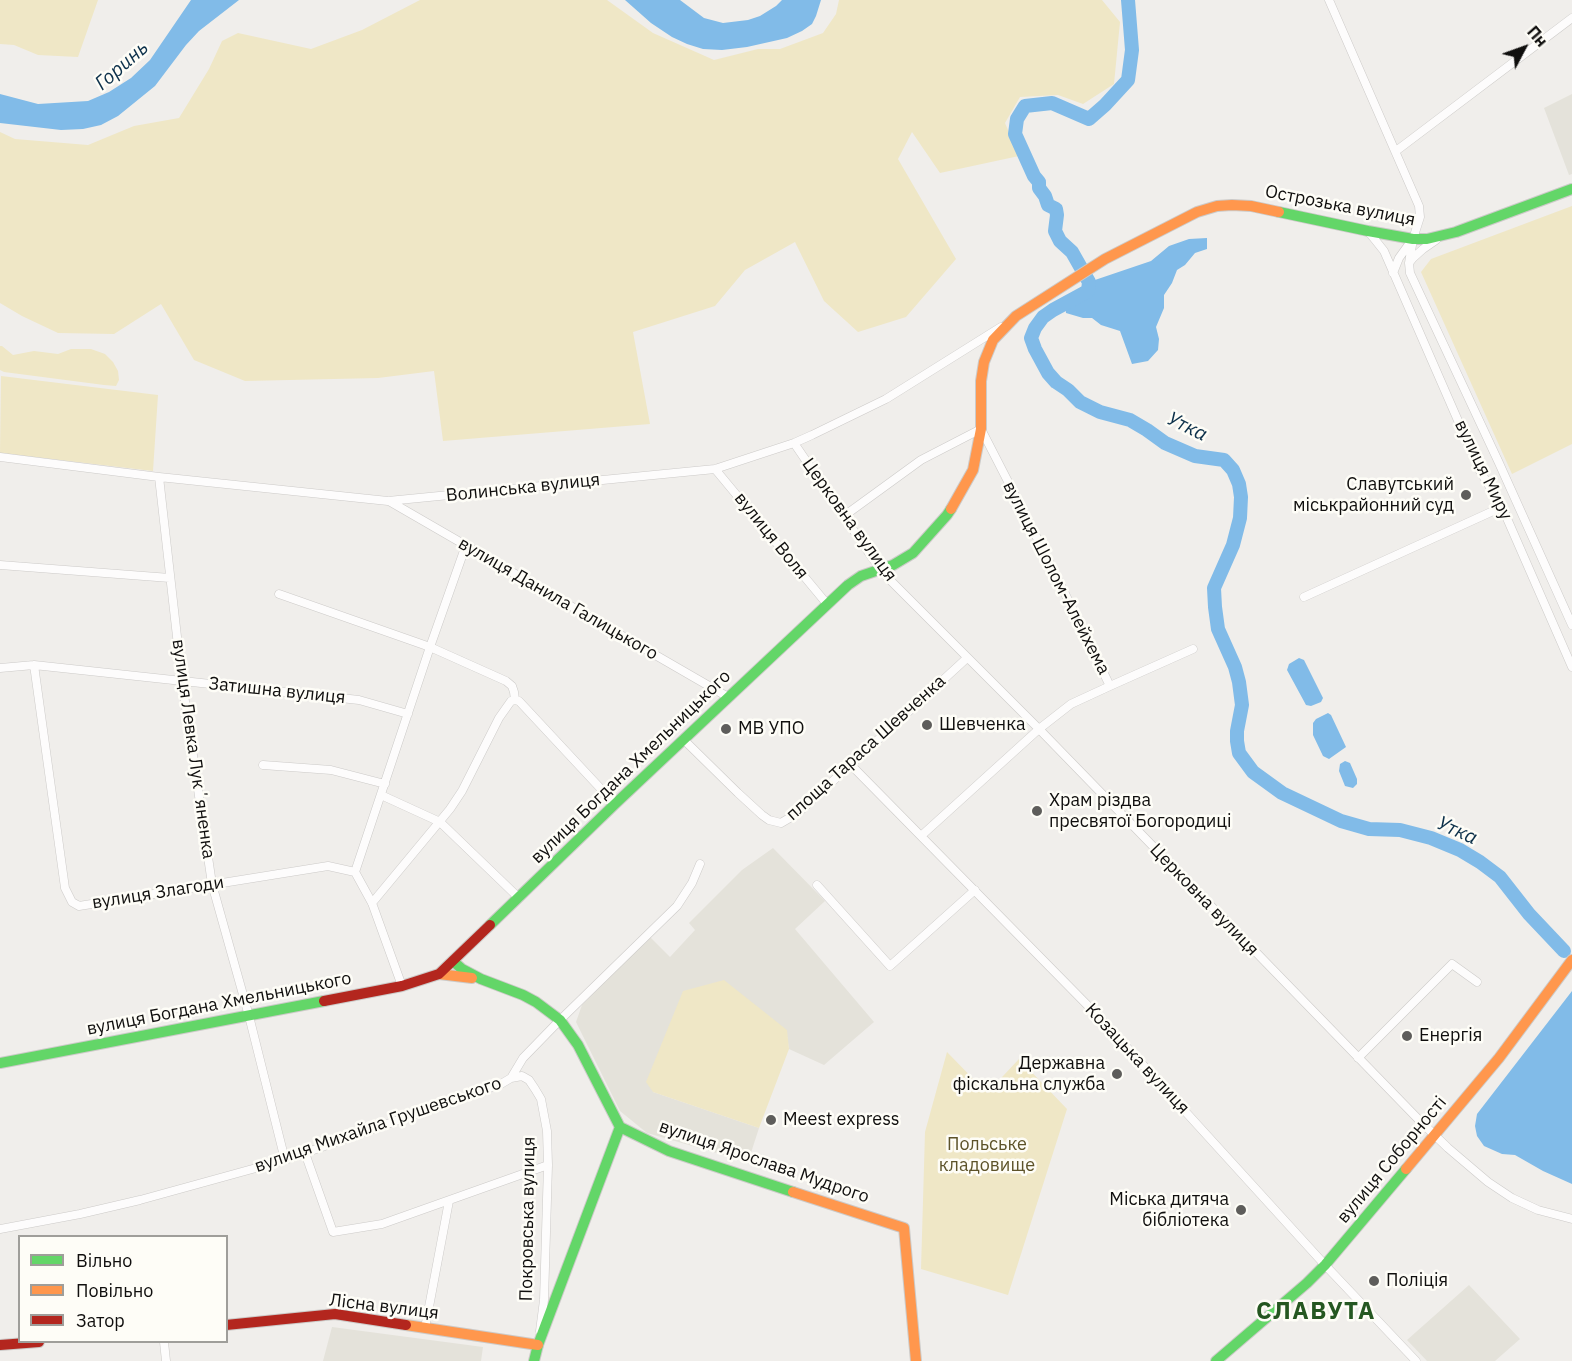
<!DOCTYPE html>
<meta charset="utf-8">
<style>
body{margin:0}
#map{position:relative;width:1572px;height:1361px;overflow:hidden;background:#f0eeeb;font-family:"IBM Plex Sans",sans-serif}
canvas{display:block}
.legend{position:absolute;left:18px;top:1235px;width:210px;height:108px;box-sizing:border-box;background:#fefdf7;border:2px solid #9f9e9a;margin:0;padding:8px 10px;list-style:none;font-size:18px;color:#100f0e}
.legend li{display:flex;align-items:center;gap:12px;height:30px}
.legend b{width:30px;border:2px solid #9f9e9a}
.north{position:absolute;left:1494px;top:18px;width:60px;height:60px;-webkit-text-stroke:4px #fefdf7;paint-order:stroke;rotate:49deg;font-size:16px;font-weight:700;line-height:24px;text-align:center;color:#100f0e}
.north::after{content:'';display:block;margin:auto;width:21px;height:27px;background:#100f0e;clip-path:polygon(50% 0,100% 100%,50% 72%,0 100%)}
</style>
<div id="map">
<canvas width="1572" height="1361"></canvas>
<ul class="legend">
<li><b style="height:8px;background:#63d668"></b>Вільно</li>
<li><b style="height:8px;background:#ff974d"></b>Повільно</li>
<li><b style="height:8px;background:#b3261e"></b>Затор</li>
</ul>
<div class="north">Пн</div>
</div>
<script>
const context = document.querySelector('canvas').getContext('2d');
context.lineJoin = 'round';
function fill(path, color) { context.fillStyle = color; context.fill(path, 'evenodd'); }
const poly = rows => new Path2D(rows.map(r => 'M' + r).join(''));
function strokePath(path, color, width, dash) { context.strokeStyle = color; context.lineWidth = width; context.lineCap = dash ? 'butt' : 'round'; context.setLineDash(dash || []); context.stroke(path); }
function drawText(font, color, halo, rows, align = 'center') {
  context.font = font + ' "IBM Plex Sans",sans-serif'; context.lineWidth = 5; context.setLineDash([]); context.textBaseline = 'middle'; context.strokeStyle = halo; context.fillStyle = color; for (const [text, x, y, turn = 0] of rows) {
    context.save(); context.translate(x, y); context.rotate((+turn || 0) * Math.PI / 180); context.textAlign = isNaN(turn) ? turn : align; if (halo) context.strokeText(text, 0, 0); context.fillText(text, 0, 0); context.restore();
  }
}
const built = poly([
 [1572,94,1572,174,1569,175,1544,108],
 [773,848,825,901,795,929,874,1022,824,1065,789,1049,786,1030,653,1092,759,1128,748,1162,647,1133,620,1111,576,1022,582,1005,650,937,670,957,695,930,689,923,742,870],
 [1469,1285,1520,1339,1495,1361,1427,1361,1407,1340],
 [332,1327,483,1347,481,1361,323,1361]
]);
const green = poly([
 [0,0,98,0,78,57,38,55,14,45,0,44],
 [420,0,607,0,653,33,714,60,758,49,780,49,823,33,836,14,839,0,1102,0,1120,22,1114,84,1083,104,1058,95,1020,97,1005,123,1019,156,940,173,912,132,898,159,956,259,906,317,858,332,824,301,795,242,745,270,715,306,633,332,650,424,443,441,434,371,378,378,245,381,194,360,161,304,114,334,58,333,22,316,0,303,0,132,15,139,88,145,134,126,179,118,209,69,222,41,238,33,311,49,362,30],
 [1572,206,1572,444,1512,474,1421,272,1431,259],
 [0,346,2,346,13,355,34,351,58,354,71,349,91,349,105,354,113,362,118,371,119,380,116,386,104,385,4,372,0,370],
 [1,376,158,395,153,471,0,453],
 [724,980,787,1030,789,1049,759,1128,653,1092,646,1082,683,991],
 [947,1052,987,1093,1019,1059,1067,1109,1008,1295,921,1269,925,1132]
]);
const water = poly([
 [191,0,239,0,199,31,186,45,155,86,118,116,101,125,83,129,61,130,0,123,0,94,38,104,88,101,109,92,131,78,150,60],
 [625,0,680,0,704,18,723,23,748,20,760,16,776,6,782,0,821,0,816,16,812,24,802,31,787,38,747,47,722,50,703,49,687,44,672,37,651,23],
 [1207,238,1207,249,1195,253,1185,265,1177,270,1172,283,1164,295,1164,308,1156,327,1159,339,1158,350,1148,361,1132,364,1120,331,1101,325,1092,318,1083,318,1066,313,1065,298,1089,282,1151,261,1169,246,1189,239],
 [1299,658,1304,660,1323,698,1321,702,1311,706,1306,705,1287,670,1289,664],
 [1328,713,1331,715,1346,747,1329,759,1323,756,1313,735,1313,723,1316,719],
 [1345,761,1350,763,1357,779,1357,784,1353,788,1345,786,1339,771,1340,764],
 [1572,991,1572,1184,1543,1171,1515,1155,1502,1154,1484,1146,1477,1136,1475,1126,1477,1114]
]);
const river = poly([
 [1128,0,1132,50,1128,80,1105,105,1089,119,1052,103,1025,106,1017,119,1015,134,1034,176,1039,182,1039,188,1045,196,1048,205,1056,209,1057,215,1055,231,1060,241,1072,252,1089,282,1088,291,1053,310,1043,317,1035,328,1031,338,1035,349,1048,373,1056,382,1068,390,1080,402,1100,412,1130,420,1147,430,1165,443,1195,456,1224,460,1233,470,1239,484,1241,497,1240,518,1233,545,1214,588,1215,607,1218,629,1235,667,1239,682,1242,705,1237,731,1237,741,1239,753,1253,772,1282,793,1341,821,1369,829,1400,830,1431,838,1460,850,1480,862,1500,877,1529,914,1564,951]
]);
const street = poly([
 [1329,0,1419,206,1420,217,1413,239,1409,263],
 [1396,151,1572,18],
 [1368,231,1384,251,1480,471,1502,507,1572,667],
 [1436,240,1423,249,1413,258,1409,263,1410,273,1499,463,1572,625],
 [1393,273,1399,258,1412,240],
 [794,443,873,559,888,578,1039,729,1420,1121,1448,1148,1488,1182,1512,1198,1538,1210,1572,1219],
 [0,457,159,477,388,501,715,469,794,443,812,435,886,399,1001,327],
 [715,469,827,604],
 [159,477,182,681,212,884,249,1016,285,1160],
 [389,501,728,697],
 [844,516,921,460,981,429,1053,569,1110,686,1071,704,1039,729,921,836],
 [0,565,170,578],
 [279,594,430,647,506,681,512,686,514,692,515,700],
 [1304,597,1502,507],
 [34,665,65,888,72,902,79,906,328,866,355,872,430,647,466,545],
 [0,668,34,665,359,700,408,714],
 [1110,686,1193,649],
 [683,739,738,793,762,815,769,820,781,823,798,813,967,658],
 [263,765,331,770,385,784],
 [851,765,1102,1020,1325,1265,1416,1361],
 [381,795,440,822,519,898],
 [355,872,372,903,402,986],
 [817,885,890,966,975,890],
 [372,903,450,809,462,791,499,718,511,701,515,700,519,701,615,804],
 [1358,1058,1452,964,1477,982],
 [511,1078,522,1076,529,1080,535,1089,541,1099,547,1131,548,1165,544,1300,540,1331],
 [305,1153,333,1232,382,1224,548,1165],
 [0,1229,80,1214,140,1200,285,1160,501,1084,511,1078,523,1058,560,1020,677,906,692,883,700,864],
 [425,1328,449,1201],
 [164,1342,166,1361]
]);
const fast = poly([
 [1279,212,1368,231,1413,239,1427,239,1456,232,1572,189],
 [490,925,615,804,848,585,861,576,893,565,913,553,947,515,951,509],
 [453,961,462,969,481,979,523,995,536,1002,560,1020,578,1045,620,1127,669,1151,793,1192],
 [0,1063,324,1001],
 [534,1361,538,1345,620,1127],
 [1216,1361,1307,1283,1325,1265,1406,1169]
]);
const slow = poly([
 [951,509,973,470,981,429,981,381,984,362,993,340,1016,316,1105,259,1197,212,1217,206,1232,205,1251,206,1279,212],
 [439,974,472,978],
 [1406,1169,1499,1058,1572,960],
 [793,1192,904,1228,916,1361],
 [406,1325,538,1345]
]);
const jam = poly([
 [324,1001,402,986,439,974,490,925],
 [226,1325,335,1314,406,1325],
 [0,1345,39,1342]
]);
const markers = [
 [1466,495,6,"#5e5d5b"],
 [927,725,6,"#5e5d5b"],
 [726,729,6,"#5e5d5b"],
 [1037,811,6,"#5e5d5b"],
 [1407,1036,6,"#5e5d5b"],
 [1117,1074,6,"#5e5d5b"],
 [771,1120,6,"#5e5d5b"],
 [1241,1210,6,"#5e5d5b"],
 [1374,1281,6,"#5e5d5b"]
];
const streetNames = [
 ["Острозька вулиця",1340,206,11],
 ["вулиця Миру",1483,470,64],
 ["Волинська вулиця",523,488,-6],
 ["Церковна вулиця",849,520,54],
 ["вулиця Воля",771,536,51],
 ["вулиця Шолом-Алейхема",1056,578,63],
 ["вулиця Данила Галицького",558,599,30],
 ["Затишна вулиця",277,691,6],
 ["площа Тараса Шевченка",866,748,-42],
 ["вулиця Левка Лукʼяненка",193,749,82],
 ["вулиця Богдана Хмельницького",631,767,-44],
 ["вулиця Злагоди",158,893,-9],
 ["Церковна вулиця",1204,900,46],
 ["вулиця Богдана Хмельницького",219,1004,-11],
 ["Козацька вулиця",1137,1059,47],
 ["вулиця Михайла Грушевського",378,1125,-19],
 ["вулиця Соборності",1392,1160,-50],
 ["вулиця Ярослава Мудрого",764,1162,19],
 ["Покровська вулиця",528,1219,-89],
 ["Лісна вулиця",384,1307,7]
];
const poiNames = [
 ["Славутський",1454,485,"right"],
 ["міськрайонний суд",1454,506,"right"],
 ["Шевченка",939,725],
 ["МВ УПО",738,729],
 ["Храм різдва",1049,801],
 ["пресвятої Богородиці",1049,822],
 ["Енергія",1419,1036],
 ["Державна",1105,1064,"right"],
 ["фіскальна служба",1105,1085,"right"],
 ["Meest express",783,1120],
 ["Міська дитяча",1229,1200,"right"],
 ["бібліотека",1229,1221,"right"],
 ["Поліція",1386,1281]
];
const parkNames = [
 ["Польське",987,1145],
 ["кладовище",987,1166]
];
const waterNames = [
 ["Горинь",122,66,-41],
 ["Утка",1187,427,26],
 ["Утка",1457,831,24]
];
const districtNames = [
 ["СЛАВУТА",1316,1312]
];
fill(built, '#e4e2da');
fill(green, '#efe7c6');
fill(water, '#81bbe8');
strokePath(river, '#81bbe8', 14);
strokePath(street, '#cccac8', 9);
strokePath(fast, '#cccac8', 12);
strokePath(slow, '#cccac8', 12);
strokePath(jam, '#cccac8', 12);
strokePath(street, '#fdfcfc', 8);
strokePath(fast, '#63d668', 10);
strokePath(slow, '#ff974d', 10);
strokePath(jam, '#b3261e', 10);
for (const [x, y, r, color] of markers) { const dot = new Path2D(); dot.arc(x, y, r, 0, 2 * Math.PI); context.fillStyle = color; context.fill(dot); strokePath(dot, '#fefdf7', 2); }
drawText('18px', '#100f0e', '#fefdf7', streetNames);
drawText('18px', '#100f0e', '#fefdf7', poiNames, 'left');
drawText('18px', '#5d5329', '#fefdf7', parkNames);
drawText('italic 20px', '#0c304a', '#fefdf7', waterNames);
context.letterSpacing = '1.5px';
drawText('bold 24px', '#255721', '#fefdf7', districtNames);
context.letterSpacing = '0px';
</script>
